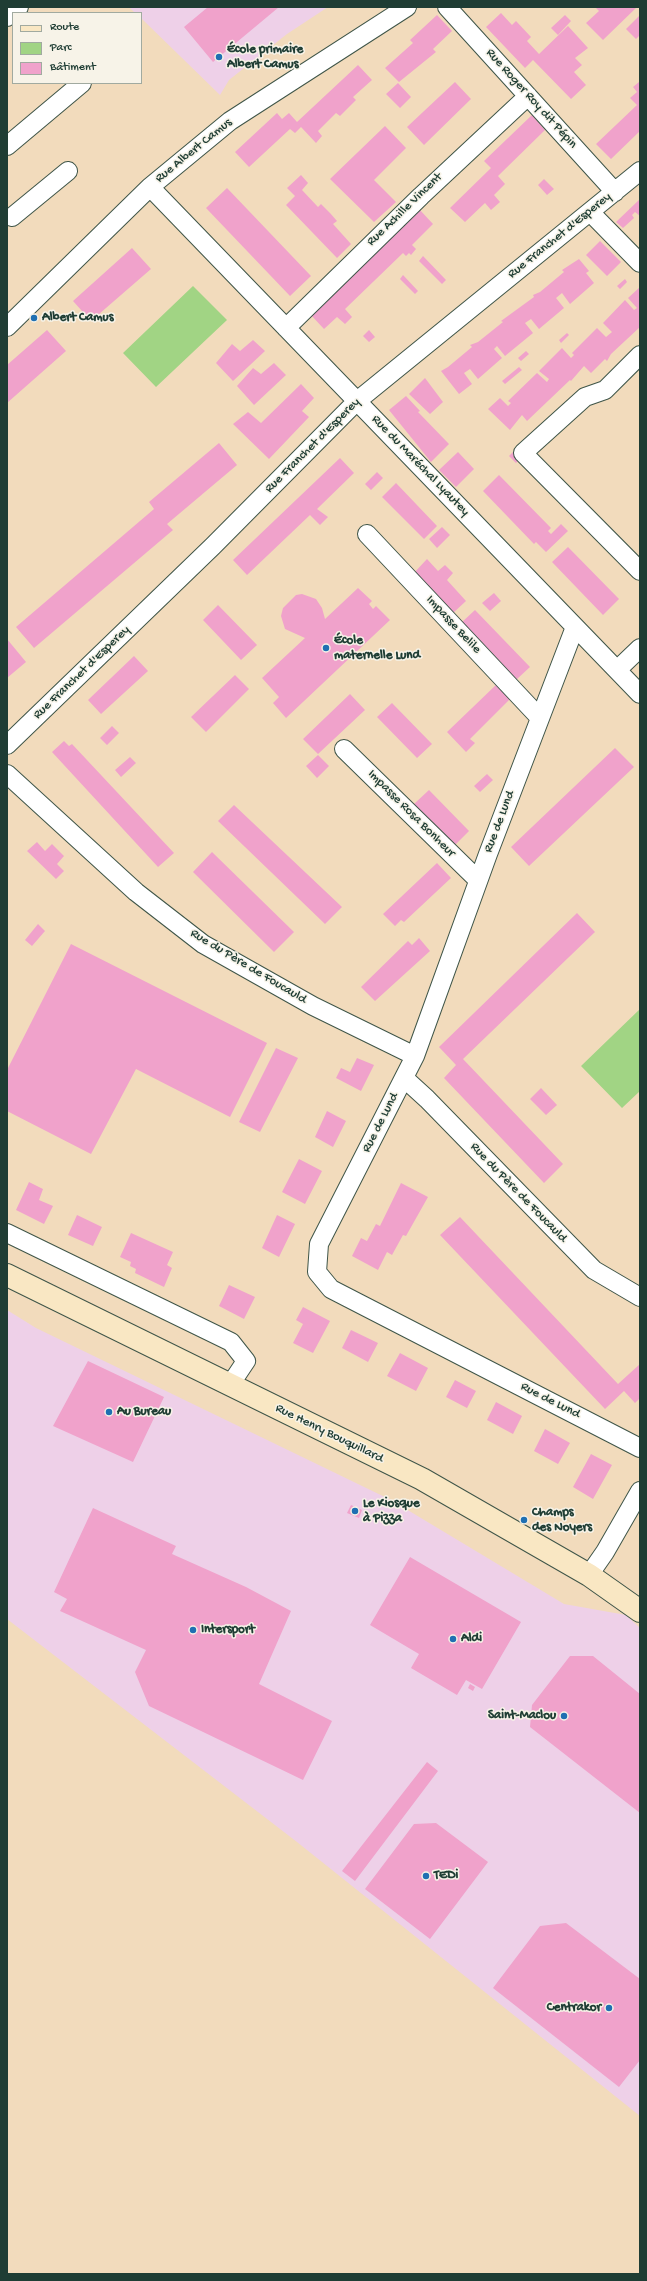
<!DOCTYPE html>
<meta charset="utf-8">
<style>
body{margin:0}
#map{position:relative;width:647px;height:2281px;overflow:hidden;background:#f2dbbc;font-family:"Gochi Hand",sans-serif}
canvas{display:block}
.frame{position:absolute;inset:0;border:8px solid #1f3d34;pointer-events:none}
.legend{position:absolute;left:12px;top:12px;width:130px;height:72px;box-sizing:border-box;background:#f7f3e8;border:1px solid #a1aaa0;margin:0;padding:5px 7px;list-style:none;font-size:12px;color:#1f3d34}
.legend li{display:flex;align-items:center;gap:8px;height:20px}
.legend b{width:20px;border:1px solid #a1aaa0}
</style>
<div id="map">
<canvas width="647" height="2281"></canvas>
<div class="frame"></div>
<ul class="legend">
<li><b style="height:5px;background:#f9e7c3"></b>Route</li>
<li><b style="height:11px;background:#a1d484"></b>Parc</li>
<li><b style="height:11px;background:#f0a2cb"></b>Bâtiment</li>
</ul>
</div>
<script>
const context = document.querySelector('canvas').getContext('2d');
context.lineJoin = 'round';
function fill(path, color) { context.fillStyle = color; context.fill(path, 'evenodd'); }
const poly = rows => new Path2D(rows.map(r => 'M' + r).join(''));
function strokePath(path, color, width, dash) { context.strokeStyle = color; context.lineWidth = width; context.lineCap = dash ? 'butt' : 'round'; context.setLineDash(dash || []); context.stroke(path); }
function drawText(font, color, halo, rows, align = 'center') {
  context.font = font + ' "Gochi Hand",sans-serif'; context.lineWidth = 3; context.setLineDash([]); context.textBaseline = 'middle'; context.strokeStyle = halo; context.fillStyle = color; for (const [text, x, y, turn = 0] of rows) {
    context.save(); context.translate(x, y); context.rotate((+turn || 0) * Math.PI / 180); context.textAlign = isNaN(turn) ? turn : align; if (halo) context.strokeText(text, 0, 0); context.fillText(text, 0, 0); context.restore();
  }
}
const built = poly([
 [129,7,328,7,287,34,229,80,220,95,141,18,141,13,135,13],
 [7,1310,36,1328,391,1500,564,1604,626,1615,640,1595,640,1622,627,1616,640,1628,640,2116,297,1842,7,1619]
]);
const green = poly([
 [193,286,227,320,156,387,123,353],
 [640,1009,640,1091,622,1108,581,1066]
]);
const building = poly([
 [208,7,279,7,213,62,184,27],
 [595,7,637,7,603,40,586,23,599,11],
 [501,13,512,25,516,21,531,37,527,41,539,54,568,26,588,48,575,58,582,65,574,72,586,85,571,99,533,60,525,68,486,27],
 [437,15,452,31,433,49,436,52,399,82,385,68,413,43,410,40],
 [565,15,571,21,558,35,551,28],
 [640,15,640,35,636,39,626,29],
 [358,65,372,80,353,97,356,100,340,116,336,113,318,131,322,136,316,143,301,127,295,133,290,129,249,167,235,152,277,113,282,119,289,113,297,122],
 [455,82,471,99,424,145,407,127],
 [639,82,640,131,611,159,596,144,637,105,630,98,637,92,633,87],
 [398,83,411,97,400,108,386,94],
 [532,115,545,130,498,176,505,184,494,195,500,202,491,210,485,203,465,222,450,208,491,168,484,161],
 [385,126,406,148,374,180,396,202,374,222,330,179],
 [301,175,308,183,302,190,318,207,321,204,330,213,337,221,333,224,351,244,337,258,286,205,295,196,287,188],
 [544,179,554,189,547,195,538,185],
 [227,188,311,276,290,296,206,208],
 [640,199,640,216,635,212,632,215,634,218,623,228,616,222],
 [419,209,433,224,412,245,416,249,411,255,409,253,406,256,403,253,345,309,352,317,345,324,337,317,324,329,310,314],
 [600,241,621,262,607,276,586,255],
 [132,248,151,269,91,321,73,301],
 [423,256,446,280,442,284,419,261],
 [579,259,589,271,586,273,594,283,570,304,562,293,556,298,564,308,539,329,531,319,525,323,533,333,505,356,497,346,494,349,502,358,478,379,470,369,464,373,472,384,459,394,441,371,448,367,472,347,470,345,478,342,503,322,501,321,534,297,533,295,540,292,564,272,562,270],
 [403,275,418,291,415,294,400,279],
 [625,279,627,282,620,289,617,286],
 [640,287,640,327,611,354,607,361,605,359,591,373,584,366,571,381,570,380,527,421,522,415,510,430,488,409,500,398,508,406,511,403,508,401,537,373,547,382,549,379,539,371,562,348,571,358,574,355,572,353,597,328,606,337,612,332,603,323,625,300,634,310,637,308,628,298],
 [47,330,66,351,7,403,7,365],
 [369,330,375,337,369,342,363,336],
 [567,333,569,335,561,343,559,340],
 [253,340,265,351,233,381,216,363,232,344,240,351],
 [526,351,529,354,521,361,518,358],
 [274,363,286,375,254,405,237,386,253,368,261,374],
 [519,367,522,370,505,384,502,381],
 [425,378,443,402,430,414,409,394],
 [301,384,314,398,302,411,309,417,269,459,233,424,248,412,261,423],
 [406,396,420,411,418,412,449,444,431,462,389,410],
 [219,443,237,465,167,524,173,530,34,648,16,627,154,509,149,502],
 [458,452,474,469,456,487,439,470],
 [513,452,520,459,516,463,509,456],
 [340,458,354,473,317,509,328,517,320,525,310,515,247,575,233,560],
 [377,472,383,478,371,490,365,484],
 [499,475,551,528,548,531,551,534,561,524,568,531,546,552,536,542,534,544,483,491],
 [396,483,437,526,424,539,382,497],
 [442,527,450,535,437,548,429,539],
 [568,547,619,599,603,615,552,562],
 [427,559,438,571,445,565,453,573,447,580,466,601,452,614,413,574],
 [358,588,372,601,369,604,373,609,376,606,390,620,286,718,273,703,279,697,262,678,305,638,285,629,281,616,283,608,296,595,302,594,316,599,322,608,325,619],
 [494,593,501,601,490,611,482,603],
 [218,605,257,645,241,660,203,620],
 [475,610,530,667,516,680,461,623],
 [7,639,26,662,7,678],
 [134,656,148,671,101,714,88,700],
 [235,675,249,689,206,732,191,717],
 [497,684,511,698,470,739,475,743,466,752,447,732],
 [350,694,365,710,318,754,303,739],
 [392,703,432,744,417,758,377,717],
 [112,726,119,733,107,745,100,738],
 [64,741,69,746,72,744,174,853,158,867,52,752],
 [615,748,634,767,529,866,511,847],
 [318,755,329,766,317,778,306,766],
 [130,757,136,763,121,777,115,770],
 [487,774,493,780,480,792,474,786],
 [429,790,469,831,454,846,414,804],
 [234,805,342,907,325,924,218,821],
 [37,842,45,851,52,844,64,856,57,864,64,871,56,879,27,851],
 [212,852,294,932,274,952,193,872],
 [437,863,451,878,404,922,401,920,395,926,383,914],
 [577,913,595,932,463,1059,563,1164,544,1183,444,1078,456,1065,439,1047],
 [38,924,45,931,32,946,25,940],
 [419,938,430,951,375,1001,361,987,408,941,412,945],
 [71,944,267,1043,230,1117,136,1069,91,1154,7,1111,7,1070],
 [276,1048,298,1058,260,1132,239,1122],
 [357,1058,374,1065,361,1091,336,1078,341,1068,350,1072],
 [541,1088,557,1105,546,1115,530,1099],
 [327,1111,346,1121,333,1147,315,1137],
 [299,1159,322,1171,305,1204,282,1192],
 [29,1182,43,1189,39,1200,53,1206,44,1224,16,1210],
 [401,1183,428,1197,406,1236,403,1235,392,1255,387,1252,378,1270,352,1256,361,1238,367,1241,376,1224,380,1226],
 [77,1215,102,1227,93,1246,68,1235],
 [277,1215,295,1224,279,1257,262,1248],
 [460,1217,618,1384,640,1364,640,1398,635,1403,624,1391,605,1409,440,1235],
 [131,1233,173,1252,167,1265,172,1268,164,1287,135,1273,136,1269,130,1266,131,1262,120,1257],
 [229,1285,255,1297,244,1319,219,1306],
 [303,1307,330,1321,313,1353,293,1343,303,1324,296,1320],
 [351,1330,378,1343,368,1362,342,1348],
 [400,1353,428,1368,416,1391,387,1376],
 [88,1361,164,1397,133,1462,53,1426],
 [455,1380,476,1391,467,1408,446,1397],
 [496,1402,522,1416,513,1434,487,1420],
 [545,1429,570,1443,558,1464,534,1451],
 [591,1454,612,1465,593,1499,573,1487],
 [351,1505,362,1510,359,1518,347,1513],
 [93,1508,176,1546,172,1554,246,1587,291,1611,259,1684,332,1721,303,1780,149,1706,135,1672,146,1650,60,1611,67,1599,54,1592],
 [410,1557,521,1622,482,1689,466,1680,457,1695,411,1668,419,1654,370,1625],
 [570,1656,593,1656,640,1694,640,1813,530,1727,532,1705],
 [470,1684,475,1687,473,1691,468,1688],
 [427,1762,438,1771,355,1881,342,1871],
 [436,1823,488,1862,430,1939,365,1889,414,1824],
 [566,1923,640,1979,640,2060,619,2087,493,1988,540,1926]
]);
const street = poly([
 [447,7,615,192],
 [7,17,19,7],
 [7,146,82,83],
 [150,187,640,694],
 [590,212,640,263],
 [12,217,68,171],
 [7,327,150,187,230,121,407,7],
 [286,328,421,196,528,96],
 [640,355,605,390,585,397,523,453,640,571],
 [367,534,539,717],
 [575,627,488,854,415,1056,319,1244,317,1272,331,1289,640,1448],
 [617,670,640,648],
 [7,745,213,546,357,401,640,171],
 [344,749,478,880],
 [7,774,136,892,203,944,313,1006,415,1056],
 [404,1078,427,1099,594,1270,640,1297],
 [7,1233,231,1342,246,1361,230,1385],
 [589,1575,605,1552,640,1491]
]);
const secondary = poly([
 [7,1275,422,1479,589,1575,640,1611]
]);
const markers = [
 [219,57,4,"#1f6fb2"],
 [34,318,4,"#1f6fb2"],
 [326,648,4,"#1f6fb2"],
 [109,1412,4,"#1f6fb2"],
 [355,1511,4,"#1f6fb2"],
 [524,1520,4,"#1f6fb2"],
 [193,1630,4,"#1f6fb2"],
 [453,1639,4,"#1f6fb2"],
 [564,1716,4,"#1f6fb2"],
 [426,1876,4,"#1f6fb2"],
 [609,2008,4,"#1f6fb2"]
];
const poiNames = [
 ["École primaire",227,50],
 ["Albert Camus",227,65],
 ["Albert Camus",42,318],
 ["École",334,641],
 ["maternelle Lund",334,656],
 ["Au Bureau",117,1412],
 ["Le Kiosque",363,1504],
 ["à Pizza",363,1519],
 ["Champs",532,1513],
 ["des Noyers",532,1528],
 ["Intersport",201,1630],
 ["Aldi",461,1639],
 ["Saint-Maclou",556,1716,"right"],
 ["TEDi",434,1876],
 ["Centrakor",601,2008,"right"]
];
const streetNames = [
 ["Rue Roger Roy dit Pépin",531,99,48],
 ["Rue Albert Camus",194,151,-39],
 ["Rue Achille Vincent",405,210,-44],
 ["Rue Franchet d'Esperey",560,236,-39],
 ["Rue Franchet d'Esperey",313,446,-45],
 ["Rue du Maréchal Lyautey",420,466,46],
 ["Impasse Belile",453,625,47],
 ["Rue Franchet d'Esperey",82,673,-44],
 ["Impasse Rosa Bonheur",411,814,45],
 ["Rue de Lund",500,822,-69],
 ["Rue du Père de Foucauld",248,967,31],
 ["Rue de Lund",381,1123,-63],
 ["Rue du Père de Foucauld",518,1193,46],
 ["Rue de Lund",550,1401,27],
 ["Rue Henry Bouquillard",329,1434,26]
];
fill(built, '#eed0e8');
fill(green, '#a1d484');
fill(building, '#f0a2cb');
strokePath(street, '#3f5548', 20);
strokePath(secondary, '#3f5548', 24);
strokePath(street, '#fff', 18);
strokePath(secondary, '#f9e7c3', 22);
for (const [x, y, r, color] of markers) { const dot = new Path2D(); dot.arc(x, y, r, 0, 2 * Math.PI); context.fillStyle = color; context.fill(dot); strokePath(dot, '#f7f3e8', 1.5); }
drawText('bold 13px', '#1f3d34', '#f7f3e8', poiNames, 'left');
drawText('13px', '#1f3d34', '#f7f3e8', streetNames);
</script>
